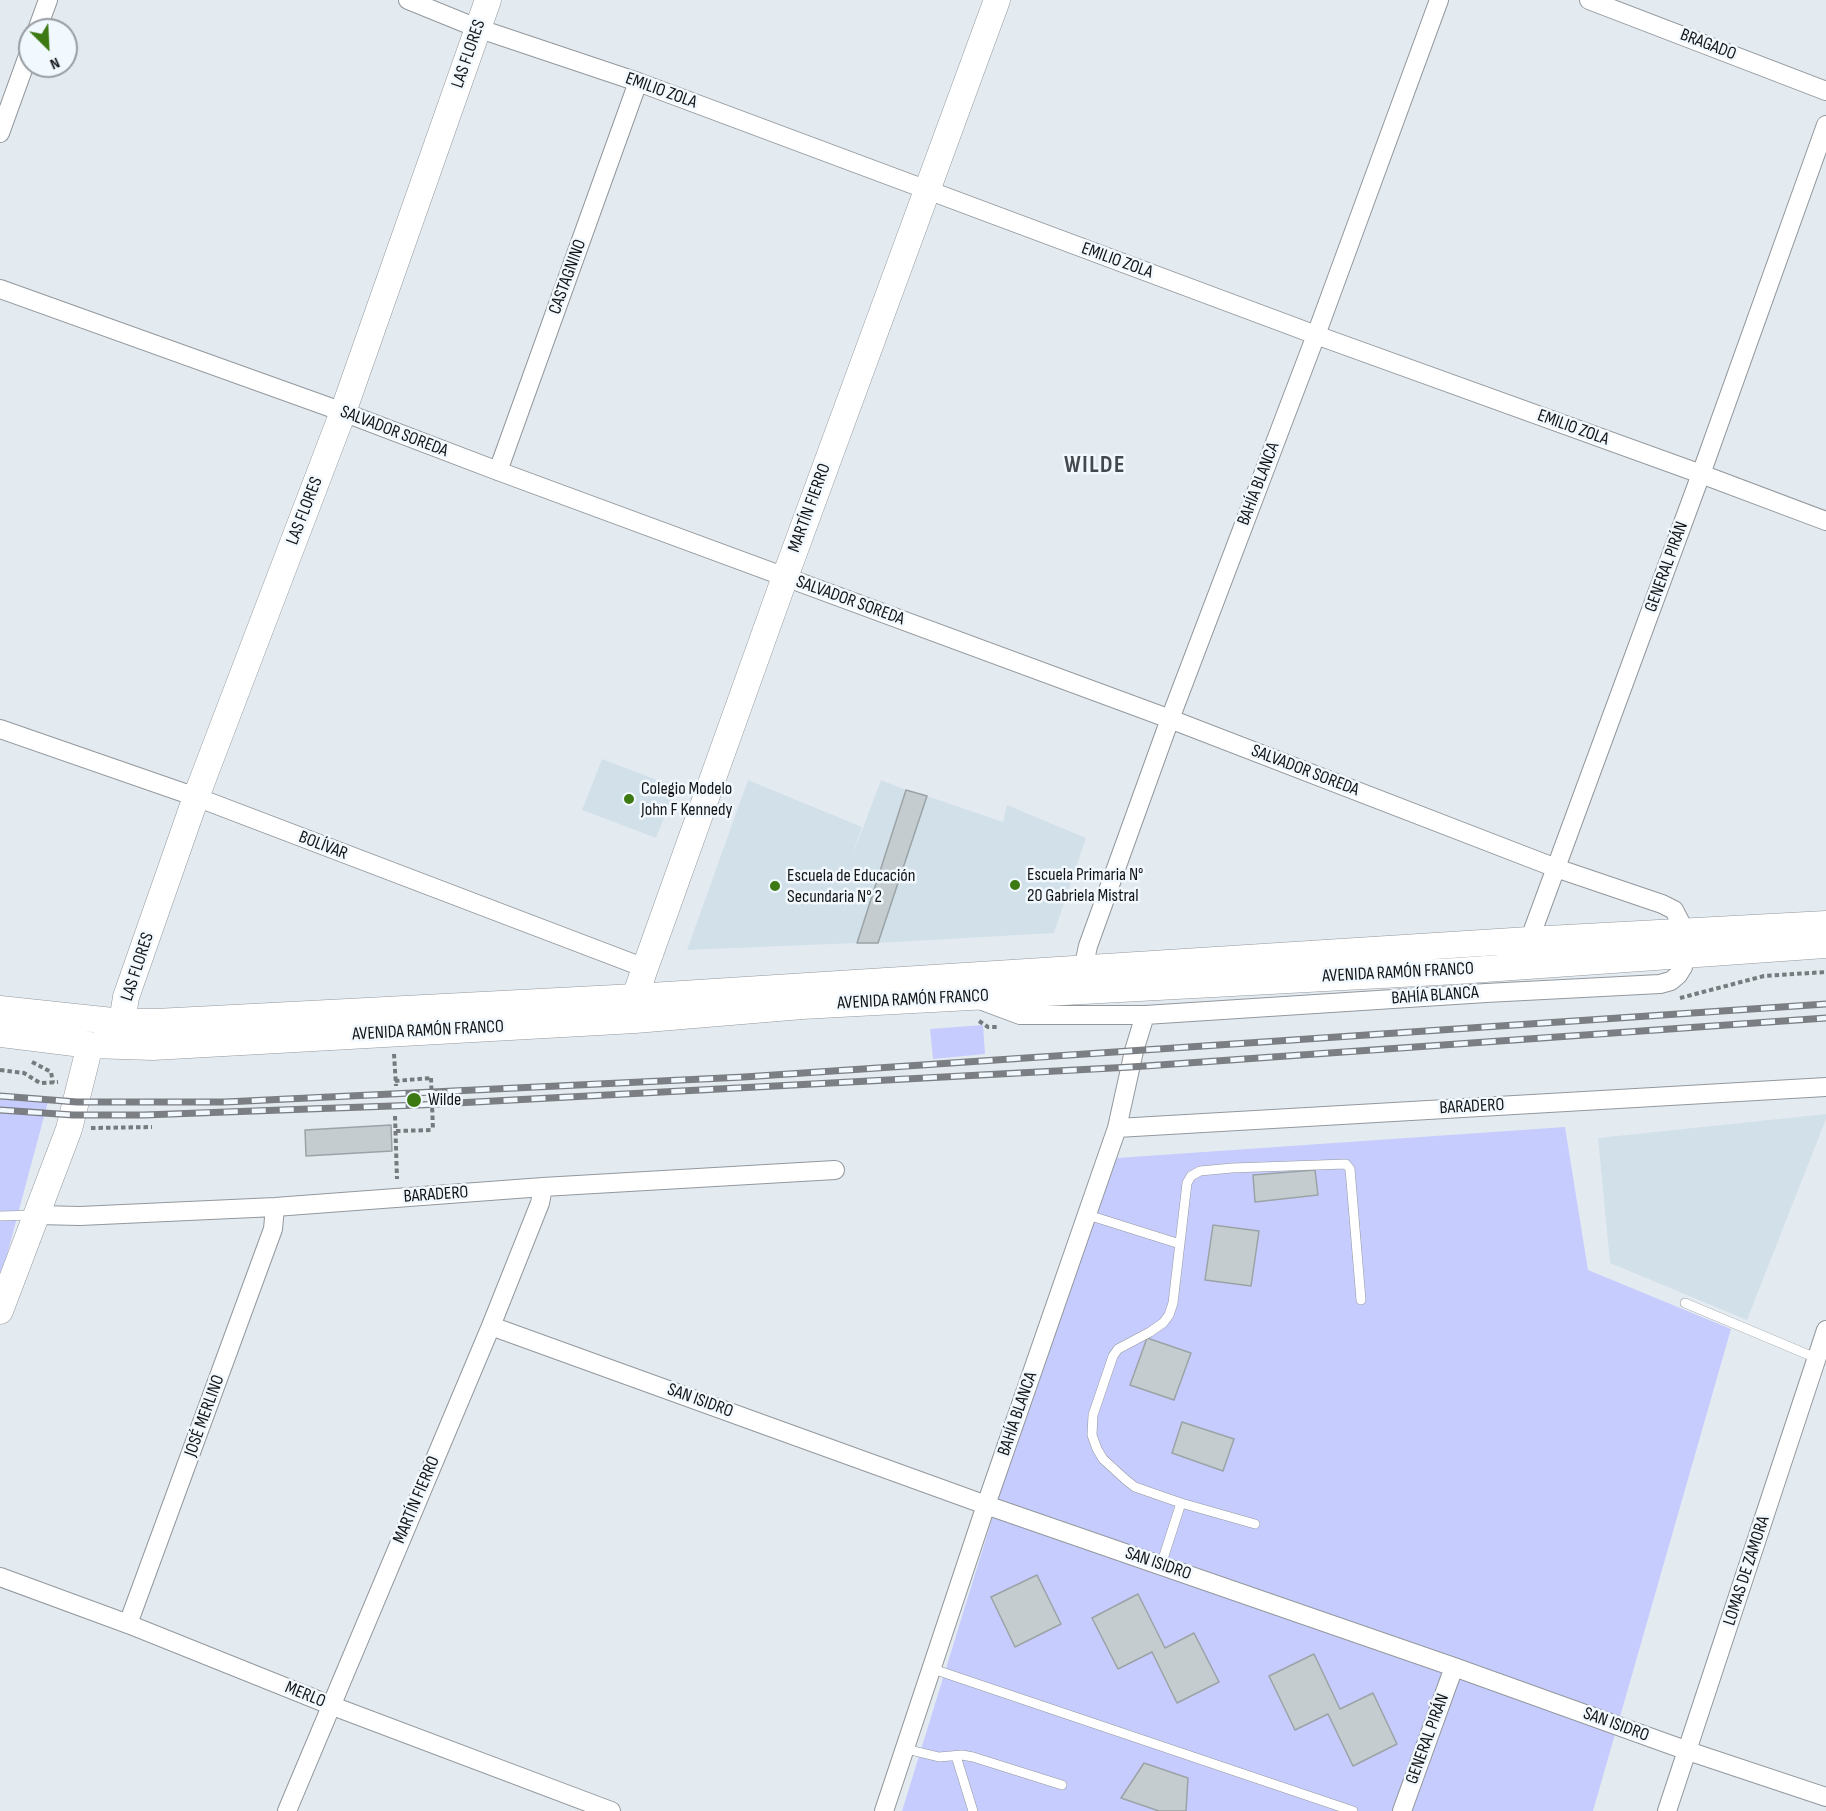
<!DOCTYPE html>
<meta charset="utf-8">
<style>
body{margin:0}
#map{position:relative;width:1826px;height:1811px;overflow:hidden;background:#e4ebf0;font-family:"Sofia Sans Condensed",sans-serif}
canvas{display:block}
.north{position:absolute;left:18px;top:18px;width:60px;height:60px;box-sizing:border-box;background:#f1f8fe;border:2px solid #989da2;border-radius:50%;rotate:156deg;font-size:16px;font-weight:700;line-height:24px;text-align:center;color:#131517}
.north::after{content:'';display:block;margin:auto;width:21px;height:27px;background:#3d7913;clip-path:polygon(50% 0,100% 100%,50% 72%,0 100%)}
</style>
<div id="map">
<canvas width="1826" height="1811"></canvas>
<div class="north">N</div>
</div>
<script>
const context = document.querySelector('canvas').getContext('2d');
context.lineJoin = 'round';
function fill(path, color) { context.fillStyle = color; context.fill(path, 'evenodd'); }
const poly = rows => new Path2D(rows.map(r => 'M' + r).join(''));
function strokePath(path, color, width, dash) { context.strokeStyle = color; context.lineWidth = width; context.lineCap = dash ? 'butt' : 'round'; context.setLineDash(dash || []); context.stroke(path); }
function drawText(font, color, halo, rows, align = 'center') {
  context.font = font + ' "Sofia Sans Condensed",sans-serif'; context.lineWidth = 5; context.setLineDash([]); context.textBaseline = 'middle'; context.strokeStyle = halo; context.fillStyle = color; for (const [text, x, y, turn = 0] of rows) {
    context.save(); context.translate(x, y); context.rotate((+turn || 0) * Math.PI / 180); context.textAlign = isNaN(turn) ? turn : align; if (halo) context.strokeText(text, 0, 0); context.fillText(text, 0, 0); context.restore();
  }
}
const built = poly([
 [602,759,676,787,656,838,582,810],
 [748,780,862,827,850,862,881,780,906,790,857,943,687,950],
 [927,796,1003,822,1007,805,1086,838,1054,933,878,943],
 [1826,1114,1826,1119,1747,1320,1610,1263,1598,1138]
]);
const green = poly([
 [983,1025,985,1054,933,1059,930,1029],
 [0,1094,49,1098,0,1281],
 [1565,1127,1588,1270,1731,1329,1593,1811,902,1811,1103,1159]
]);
const building = poly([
 [906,790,927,796,878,943,857,943,906,790],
 [391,1125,392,1151,306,1156,305,1130,391,1125],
 [1315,1170,1318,1195,1255,1202,1253,1175,1315,1170],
 [1213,1225,1259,1231,1251,1286,1205,1280,1213,1225],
 [1147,1338,1191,1353,1174,1400,1130,1385,1147,1338],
 [1182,1422,1234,1439,1223,1471,1172,1453,1182,1422],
 [1037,1575,1061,1624,1015,1647,991,1597,1037,1575],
 [1138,1594,1165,1648,1194,1633,1219,1682,1177,1703,1152,1652,1118,1669,1092,1618,1138,1594],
 [1314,1654,1340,1709,1373,1693,1397,1744,1353,1766,1328,1714,1295,1730,1269,1676,1314,1654],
 [1144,1763,1188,1778,1186,1811,1159,1811,1121,1798,1144,1763]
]);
const path = poly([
 [1680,998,1764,976,1826,972],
 [979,1021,988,1027,997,1027],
 [394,1054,396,1086],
 [32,1062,51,1072,53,1083],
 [0,1070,24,1073,40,1083,58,1082],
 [395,1081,431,1078],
 [395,1116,397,1179],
 [91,1128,152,1127],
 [396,1131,433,1130]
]);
const lane = poly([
 [1088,1215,1180,1244],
 [0,1216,35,1215],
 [1685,1303,1816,1358],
 [1255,1524,1181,1503,1135,1487,1126,1480,1103,1459,1097,1449,1092,1435,1093,1415,1113,1356,1118,1349,1150,1332,1163,1323,1169,1315,1173,1303,1187,1183,1191,1176,1200,1171,1232,1168,1346,1164,1350,1169,1361,1300],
 [1161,1565,1181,1503],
 [933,1669,1353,1811],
 [906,1749,939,1757,962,1755,973,1757,1062,1785],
 [956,1756,973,1811]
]);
const street = poly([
 [408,0,477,28,638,82,1316,335,1701,474,1826,521],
 [1589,0,1826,91],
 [37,30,48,0],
 [0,133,30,50],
 [0,289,343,412,498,471,1170,719,1556,868,1662,904,1674,910,1686,933,1683,967,1678,975,1671,981,1660,984,1486,993,1145,1015,1020,1015,977,999],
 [498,471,638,82],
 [0,729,196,797,645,968],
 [1526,949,1701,474,1826,125],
 [1083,969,1088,946,1170,719,1316,335,1439,0],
 [1117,1128,1826,1087],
 [37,1215,80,1216,275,1207,543,1187,835,1170],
 [491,1326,986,1505,1454,1667,1688,1751,1826,1797],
 [0,1577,128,1624,330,1705,611,1811],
 [128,1624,273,1229,275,1207],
 [287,1811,491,1326,540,1203,543,1187],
 [884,1811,986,1505,1117,1128,1134,1051,1145,1015],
 [1402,1811,1454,1667],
 [1667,1811,1826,1330]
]);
const secondary = poly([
 [0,1009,122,1022,156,1022,635,997,1529,940,1826,924],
 [635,1010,635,997,645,968,785,577,997,0],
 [122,1022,126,997,196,797,343,412,488,0],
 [0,1034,90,1045,153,1047,635,1020,802,1006,1457,971,1826,945],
 [0,1311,69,1129,90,1045]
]);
const rail = poly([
 [0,1096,77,1102,225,1102,744,1077,1826,1004],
 [0,1110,73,1115,144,1115,419,1105,1131,1067,1826,1018]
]);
const pathBridge = poly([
 [431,1078,433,1130]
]);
const markers = [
 [629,799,6,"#3d7913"],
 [1015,885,6,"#3d7913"],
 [775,886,6,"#3d7913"],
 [414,1100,8,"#3d7913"]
];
const streetNames = [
 ["BRAGADO",1708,45,21],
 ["LAS FLORES",469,54,-71],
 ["EMILIO ZOLA",661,91,20],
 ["EMILIO ZOLA",1117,261,20],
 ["CASTAGNINO",568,277,-70],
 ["EMILIO ZOLA",1573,428,20],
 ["SALVADOR SOREDA",394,432,21],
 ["BAHÍA BLANCA",1259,484,-69],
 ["MARTÍN FIERRO",810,508,-70],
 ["LAS FLORES",305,511,-69],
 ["GENERAL PIRÁN",1667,567,-70],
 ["SALVADOR SOREDA",850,601,20],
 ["SALVADOR SOREDA",1305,771,21],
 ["BOLÍVAR",323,846,21],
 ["LAS FLORES",138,967,-72],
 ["AVENIDA RAMÓN FRANCO",1398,973,-3],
 ["BAHÍA BLANCA",1435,996,-4],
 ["AVENIDA RAMÓN FRANCO",913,1000,-3],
 ["AVENIDA RAMÓN FRANCO",428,1031,-3],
 ["BARADERO",1472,1107,-3],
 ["BARADERO",436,1195,-4],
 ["SAN ISIDRO",700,1401,20],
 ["BAHÍA BLANCA",1018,1414,-71],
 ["JOSÉ MERLINO",205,1416,-70],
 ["MARTÍN FIERRO",417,1500,-67],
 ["SAN ISIDRO",1158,1564,19],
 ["LOMAS DE ZAMORA",1747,1571,-72],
 ["MERLO",305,1695,22],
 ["SAN ISIDRO",1616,1725,20],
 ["GENERAL PIRÁN",1428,1739,-70]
];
const poiNames = [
 ["Colegio Modelo",641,789],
 ["John F Kennedy",641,810],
 ["Escuela Primaria N°",1027,875],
 ["20 Gabriela Mistral",1027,896],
 ["Escuela de Educación",787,876],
 ["Secundaria N° 2",787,897],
 ["Wilde",428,1100]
];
const districtNames = [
 ["WILDE",1095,466]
];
fill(built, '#d2e0ea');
fill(green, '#c7ccfe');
fill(building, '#c4cccf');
strokePath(building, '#9ba3a6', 1.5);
strokePath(lane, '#92989d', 10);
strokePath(street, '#92989d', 20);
strokePath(secondary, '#92989d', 27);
strokePath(path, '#767b7e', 4, [4.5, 3]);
strokePath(lane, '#fff', 9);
strokePath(street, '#fff', 18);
strokePath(secondary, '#fff', 26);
strokePath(rail, '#7b7f83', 7);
strokePath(rail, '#f1f8fe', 4.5, [14]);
strokePath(pathBridge, '#767b7e', 4, [4.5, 3]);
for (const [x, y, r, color] of markers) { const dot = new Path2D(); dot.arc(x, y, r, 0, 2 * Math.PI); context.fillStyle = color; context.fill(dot); strokePath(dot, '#f1f8fe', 2); }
drawText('18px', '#131517', '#f1f8fe', streetNames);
drawText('18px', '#131517', '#f1f8fe', poiNames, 'left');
context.letterSpacing = '1.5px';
drawText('bold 24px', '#44494d', '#f1f8fe', districtNames);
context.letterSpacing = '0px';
</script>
